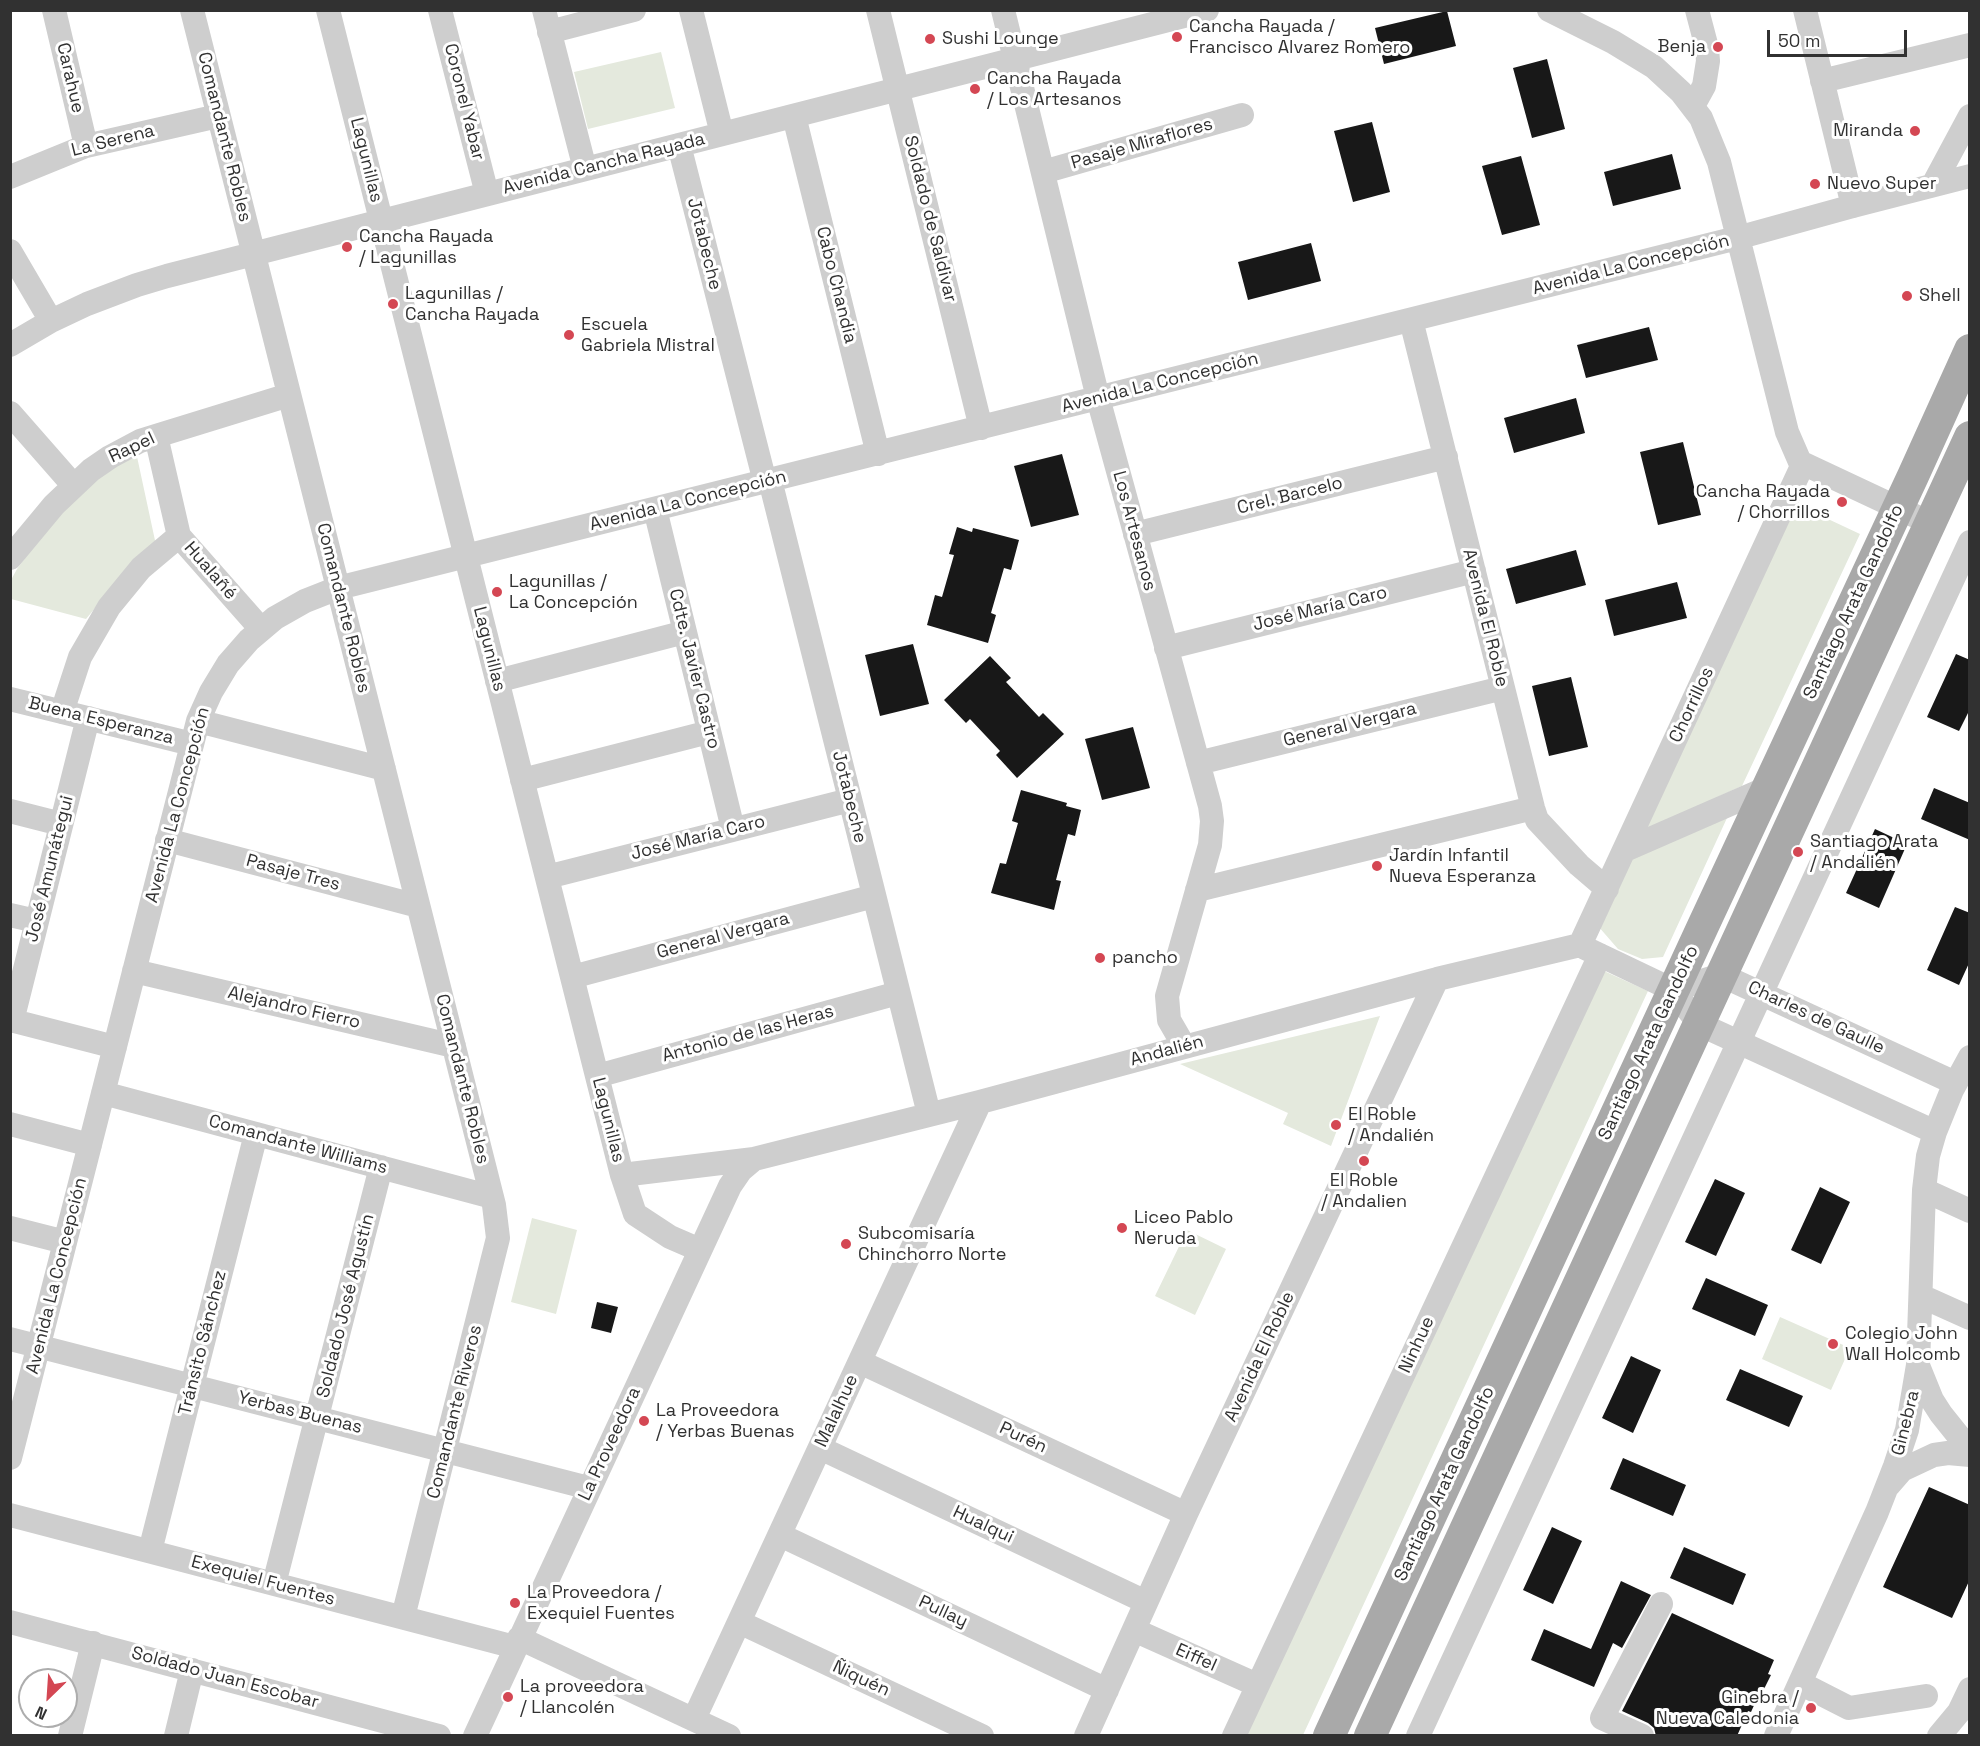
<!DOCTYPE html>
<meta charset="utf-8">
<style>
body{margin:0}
#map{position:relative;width:1980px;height:1746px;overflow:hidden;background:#fff;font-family:"Space Grotesk",sans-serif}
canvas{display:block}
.frame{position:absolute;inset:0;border:12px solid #313131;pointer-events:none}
.north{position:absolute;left:18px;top:1668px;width:60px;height:60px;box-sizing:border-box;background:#fff;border:2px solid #adadad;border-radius:50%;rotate:205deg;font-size:16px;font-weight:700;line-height:24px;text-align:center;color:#313131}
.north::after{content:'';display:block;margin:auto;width:21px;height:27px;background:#d44753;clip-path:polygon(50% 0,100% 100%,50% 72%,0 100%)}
.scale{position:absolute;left:1767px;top:30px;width:140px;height:27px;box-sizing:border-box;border:3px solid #313131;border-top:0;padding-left:8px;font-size:18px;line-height:21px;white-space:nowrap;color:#313131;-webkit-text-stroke:4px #fff;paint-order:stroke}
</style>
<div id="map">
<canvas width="1980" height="1746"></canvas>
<div class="frame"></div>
<div class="north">N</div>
<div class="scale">50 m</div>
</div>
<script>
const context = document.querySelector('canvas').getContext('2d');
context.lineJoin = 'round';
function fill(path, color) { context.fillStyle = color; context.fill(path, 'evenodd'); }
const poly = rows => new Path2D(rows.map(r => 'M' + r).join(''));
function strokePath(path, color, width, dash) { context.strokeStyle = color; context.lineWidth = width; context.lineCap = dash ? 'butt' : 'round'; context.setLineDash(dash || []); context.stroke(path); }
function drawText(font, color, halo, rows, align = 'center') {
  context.font = font + ' "Space Grotesk",sans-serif'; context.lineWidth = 6; context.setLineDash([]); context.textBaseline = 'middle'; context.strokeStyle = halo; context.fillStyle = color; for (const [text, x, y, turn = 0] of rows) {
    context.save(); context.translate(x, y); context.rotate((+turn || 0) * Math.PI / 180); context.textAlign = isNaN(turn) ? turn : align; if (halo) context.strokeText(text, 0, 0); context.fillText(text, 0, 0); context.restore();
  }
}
const green = poly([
 [661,52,675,108,588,129,574,72],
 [136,452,156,545,120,578,86,619,11,599,11,580,17,569,36,543,83,485],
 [1796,504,1860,534,1742,786,1642,831],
 [1727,818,1663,957,1642,959,1618,949,1598,926,1629,859],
 [1604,971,1648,991,1303,1735,1246,1736],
 [1380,1016,1331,1146,1283,1124,1288,1113,1180,1064],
 [532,1218,577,1230,556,1314,511,1302],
 [1187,1230,1226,1249,1195,1315,1155,1296],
 [1780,1317,1850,1348,1831,1390,1762,1359]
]);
const building = poly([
 [1447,11,1456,46,1384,64,1375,28],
 [1547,59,1565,129,1532,138,1513,68],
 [1372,122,1390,192,1353,202,1334,131],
 [1672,154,1681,189,1613,206,1604,172],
 [1521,156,1540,225,1502,235,1482,166],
 [1311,243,1321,281,1248,300,1238,262],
 [1649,327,1658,360,1586,378,1577,345],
 [1576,398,1585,433,1514,453,1504,418],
 [1683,442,1701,515,1658,525,1640,452],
 [1062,454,1079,515,1031,527,1014,466],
 [957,527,972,532,973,528,1019,540,1011,570,1004,568,991,613,996,615,988,643,927,625,935,595,942,597,954,555,949,554],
 [1576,550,1586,585,1516,604,1506,569],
 [1677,582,1687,618,1614,636,1605,600],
 [913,644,929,704,880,716,865,655],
 [1956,654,1970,660,1970,709,1959,731,1927,717],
 [990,656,1011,678,1006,682,1039,717,1043,713,1064,734,1017,778,996,755,1000,751,970,719,966,723,944,700],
 [1571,677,1588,747,1549,756,1532,686],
 [1133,727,1150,788,1102,800,1085,739],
 [1934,788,1970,803,1970,840,1921,819],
 [1021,790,1067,803,1066,806,1081,810,1075,836,1068,834,1056,880,1061,881,1054,910,991,893,1000,863,1006,864,1018,823,1012,821],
 [1875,829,1907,844,1879,908,1846,893],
 [1955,907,1970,913,1970,961,1959,985,1927,970],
 [1715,1179,1745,1193,1716,1256,1685,1242],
 [1820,1187,1850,1202,1821,1264,1791,1250],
 [1706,1278,1768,1305,1755,1336,1692,1309],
 [597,1302,618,1307,611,1333,591,1328],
 [1631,1356,1661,1370,1633,1433,1602,1418],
 [1740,1369,1803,1396,1789,1427,1726,1400],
 [1623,1458,1686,1485,1673,1516,1610,1489],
 [1929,1487,1970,1505,1970,1579,1952,1618,1883,1587],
 [1552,1527,1582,1541,1553,1604,1523,1590],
 [1684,1547,1746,1574,1733,1605,1670,1578],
 [1621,1581,1651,1595,1622,1648,1613,1643,1594,1687,1531,1660,1544,1629,1591,1649],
 [1672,1613,1774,1660,1768,1674,1771,1675,1763,1691,1761,1690,1751,1712,1748,1711,1737,1736,1656,1736,1654,1728,1648,1723,1622,1711]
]);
const minor = poly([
 [54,10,86,146],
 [192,10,494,1205,498,1238,403,1617],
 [328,10,622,1175,635,1214,670,1237,700,1250],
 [440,10,487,194],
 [544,10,585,169],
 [691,10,722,134],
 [878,10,981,428],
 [1003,10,1098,398,1210,806,1212,821,1210,845,1167,996,1169,1020,1184,1046],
 [1549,10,1613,42,1654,67,1681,92,1701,118,1719,162,1787,432,1800,462,1930,523],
 [1805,10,1853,206],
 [549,32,634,10],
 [1822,81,1970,45],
 [1693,106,1704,86,1708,61,1707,48,1697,10],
 [794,116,878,454],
 [679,145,765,482],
 [1043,172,1242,115],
 [10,177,86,146,218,116],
 [1933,185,1970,116],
 [10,251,51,321],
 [1411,320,1533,808,1537,820,1579,865,1607,889],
 [10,345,51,321,87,304,137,285,167,276,1207,10],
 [10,413,74,486],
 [156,436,179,536,261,629],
 [770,480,929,1114],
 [655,509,733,829],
 [1135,534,1446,457],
 [10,558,54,505,91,470,110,457,140,441,156,436,289,395],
 [1166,648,1474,571],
 [497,681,685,632],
 [10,699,192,744],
 [62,712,80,657,109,607,141,568,179,536],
 [198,721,384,769],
 [1198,763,1503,688],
 [522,780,709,732],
 [10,811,61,824],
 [167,840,418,906],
 [1625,850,1767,788],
 [547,877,850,800],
 [1197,890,1533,808],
 [10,915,36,921],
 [1580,945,1803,464],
 [1585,948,1673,990,1699,1024,1935,1132],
 [134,971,454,1046],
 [572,977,874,896],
 [1673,990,1721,975,1955,1083],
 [10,1020,115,1047],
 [12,1021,88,718],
 [597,1076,898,993],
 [103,1093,492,1197],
 [10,1124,90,1145],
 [622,1175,754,1159,980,1102,1437,979,1580,945],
 [1924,1190,1970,1211],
 [10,1228,65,1242],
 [1921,1296,1970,1318],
 [10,1339,589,1488],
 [860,1362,1186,1514],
 [1919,1368,1932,1400,1941,1414,1961,1439,1970,1446],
 [820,1448,1146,1602],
 [10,1458,198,721,211,692,228,664,249,640,275,618,305,601,338,588,1737,238,1853,206,1970,176],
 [1889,1485,1902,1470,1934,1455,1948,1453,1970,1455],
 [10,1515,515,1647],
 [780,1535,1107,1690],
 [150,1551,256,1134],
 [274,1584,381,1167],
 [10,1622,439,1736],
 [739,1622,982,1736],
 [1134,1630,1257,1685],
 [519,1638,729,1736],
 [1800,1683,1849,1708,1926,1696],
 [694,1719,980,1102],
 [70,1736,93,1643],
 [176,1736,192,1670],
 [475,1736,730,1186,741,1170,754,1159],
 [1086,1736,1186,1514,1437,979],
 [1234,1736,1600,955],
 [1418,1736,1970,542],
 [1642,1736,1602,1718,1661,1604],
 [1776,1736,1877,1512,1895,1466,1907,1430,1918,1365,1924,1190,1928,1156,1935,1132,1952,1090,1970,1057],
 [1939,1736,1959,1712,1970,1689]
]);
const major = poly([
 [1329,1736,1703,926,1913,476,1970,350],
 [1370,1736,1970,437]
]);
const markers = [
 [1177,37,6,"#d44753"],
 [930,39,6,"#d44753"],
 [1718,47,6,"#d44753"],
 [975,89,6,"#d44753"],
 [1915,131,6,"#d44753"],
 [1815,184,6,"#d44753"],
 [347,247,6,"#d44753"],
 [1907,296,6,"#d44753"],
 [393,304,6,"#d44753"],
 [569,335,6,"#d44753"],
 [1842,502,6,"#d44753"],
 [497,592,6,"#d44753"],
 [1798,852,6,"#d44753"],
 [1377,866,6,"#d44753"],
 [1100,958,6,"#d44753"],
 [1336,1125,6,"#d44753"],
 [1364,1161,6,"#d44753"],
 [1122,1228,6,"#d44753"],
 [846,1244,6,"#d44753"],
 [1833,1344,6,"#d44753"],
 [644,1421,6,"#d44753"],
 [515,1603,6,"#d44753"],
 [508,1697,6,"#d44753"],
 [1811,1708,6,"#d44753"]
];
const poiNames = [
 ["Cancha Rayada /",1189,27],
 ["Francisco Alvarez Romero",1189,48],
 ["Sushi Lounge",942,39],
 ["Benja",1706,47,"right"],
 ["Cancha Rayada",987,79],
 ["/ Los Artesanos",987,100],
 ["Miranda",1903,131,"right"],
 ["Nuevo Super",1827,184],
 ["Cancha Rayada",359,237],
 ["/ Lagunillas",359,258],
 ["Lagunillas /",405,294],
 ["Cancha Rayada",405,315],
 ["Shell",1919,296],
 ["Escuela",581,325],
 ["Gabriela Mistral",581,346],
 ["Cancha Rayada",1830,492,"right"],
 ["/ Chorrillos",1830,513,"right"],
 ["Lagunillas /",509,582],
 ["La Concepción",509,603],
 ["Santiago Arata",1810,842],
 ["/ Andalién",1810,863],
 ["Jardín Infantil",1389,856],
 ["Nueva Esperanza",1389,877],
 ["pancho",1112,958],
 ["El Roble",1348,1115],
 ["/ Andalién",1348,1136],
 ["El Roble",1364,1181,"center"],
 ["/ Andalien",1364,1202,"center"],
 ["Liceo Pablo",1134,1218],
 ["Neruda",1134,1239],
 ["Subcomisaría",858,1234],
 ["Chinchorro Norte",858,1255],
 ["Colegio John",1845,1334],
 ["Wall Holcomb",1845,1355],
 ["La Proveedora",656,1411],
 ["/ Yerbas Buenas",656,1432],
 ["La Proveedora /",527,1593],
 ["Exequiel Fuentes",527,1614],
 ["La proveedora",520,1687],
 ["/ Llancolén",520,1708],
 ["Ginebra /",1799,1698,"right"],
 ["Nueva Caledonia",1799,1719,"right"]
];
const streetNames = [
 ["Carahue",70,78,77],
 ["Coronel Yabar",464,102,76],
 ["Comandante Robles",224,137,76],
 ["La Serena",113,141,-14],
 ["Pasaje Miraflores",1142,144,-16],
 ["Lagunillas",366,160,76],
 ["Avenida Cancha Rayada",604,164,-14],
 ["Soldado de Saldivar",930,219,76],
 ["Jotabeche",704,244,76],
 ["Avenida La Concepción",1631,265,-14],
 ["Cabo Chandia",836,285,76],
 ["Avenida La Concepción",1160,383,-14],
 ["Rapel",132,448,-25],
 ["Crel. Barcelo",1290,496,-14],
 ["Avenida La Concepción",688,501,-14],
 ["Los Artesanos",1134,531,75],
 ["Hualañé",210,571,49],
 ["Santiago Arata Gandolfo",1854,602,-65],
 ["Comandante Robles",343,608,76],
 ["José María Caro",1320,609,-14],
 ["Avenida El Roble",1485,618,76],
 ["Lagunillas",489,649,76],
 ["Cdte. Javier Castro",694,669,76],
 ["Chorrillos",1692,705,-65],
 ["Buena Esperanza",101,721,14],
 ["General Vergara",1350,725,-14],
 ["Jotabeche",849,797,76],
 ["Avenida La Concepción",178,805,-75],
 ["José María Caro",698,838,-14],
 ["José Amunátegui",50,869,-76],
 ["Pasaje Tres",293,873,15],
 ["General Vergara",723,936,-15],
 ["Alejandro Fierro",294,1008,13],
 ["Charles de Gaulle",1816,1018,25],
 ["Antonio de las Heras",748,1034,-15],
 ["Santiago Arata Gandolfo",1649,1043,-65],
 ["Andalién",1167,1051,-15],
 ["Comandante Robles",462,1079,76],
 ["Lagunillas",608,1120,76],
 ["Comandante Williams",298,1145,15],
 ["Avenida La Concepción",57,1276,-76],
 ["Soldado José Agustín",346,1306,-76],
 ["Tránsito Sánchez",203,1343,-76],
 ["Ninhue",1417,1345,-65],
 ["Avenida El Roble",1260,1357,-65],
 ["Malalhue",837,1411,-65],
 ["Comandante Riveros",455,1412,-76],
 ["Yerbas Buenas",300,1413,14],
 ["Ginebra",1906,1423,-76],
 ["Purén",1023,1438,25],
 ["La Proveedora",610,1444,-65],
 ["Santiago Arata Gandolfo",1445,1484,-65],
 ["Hualqui",983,1525,25],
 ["Exequiel Fuentes",263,1581,15],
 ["Pullay",943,1612,25],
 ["Eiffel",1196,1658,24],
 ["Soldado Juan Escobar",225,1678,15],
 ["Ñiquén",861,1679,25]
];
fill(green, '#e4e9dd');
fill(building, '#181818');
strokePath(minor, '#cecece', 24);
strokePath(major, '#a9a9a9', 32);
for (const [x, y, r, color] of markers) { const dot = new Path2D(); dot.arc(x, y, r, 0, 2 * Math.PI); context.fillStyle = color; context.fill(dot); strokePath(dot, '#fff', 2); }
drawText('18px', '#313131', '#fff', poiNames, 'left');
drawText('18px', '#313131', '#fff', streetNames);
</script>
